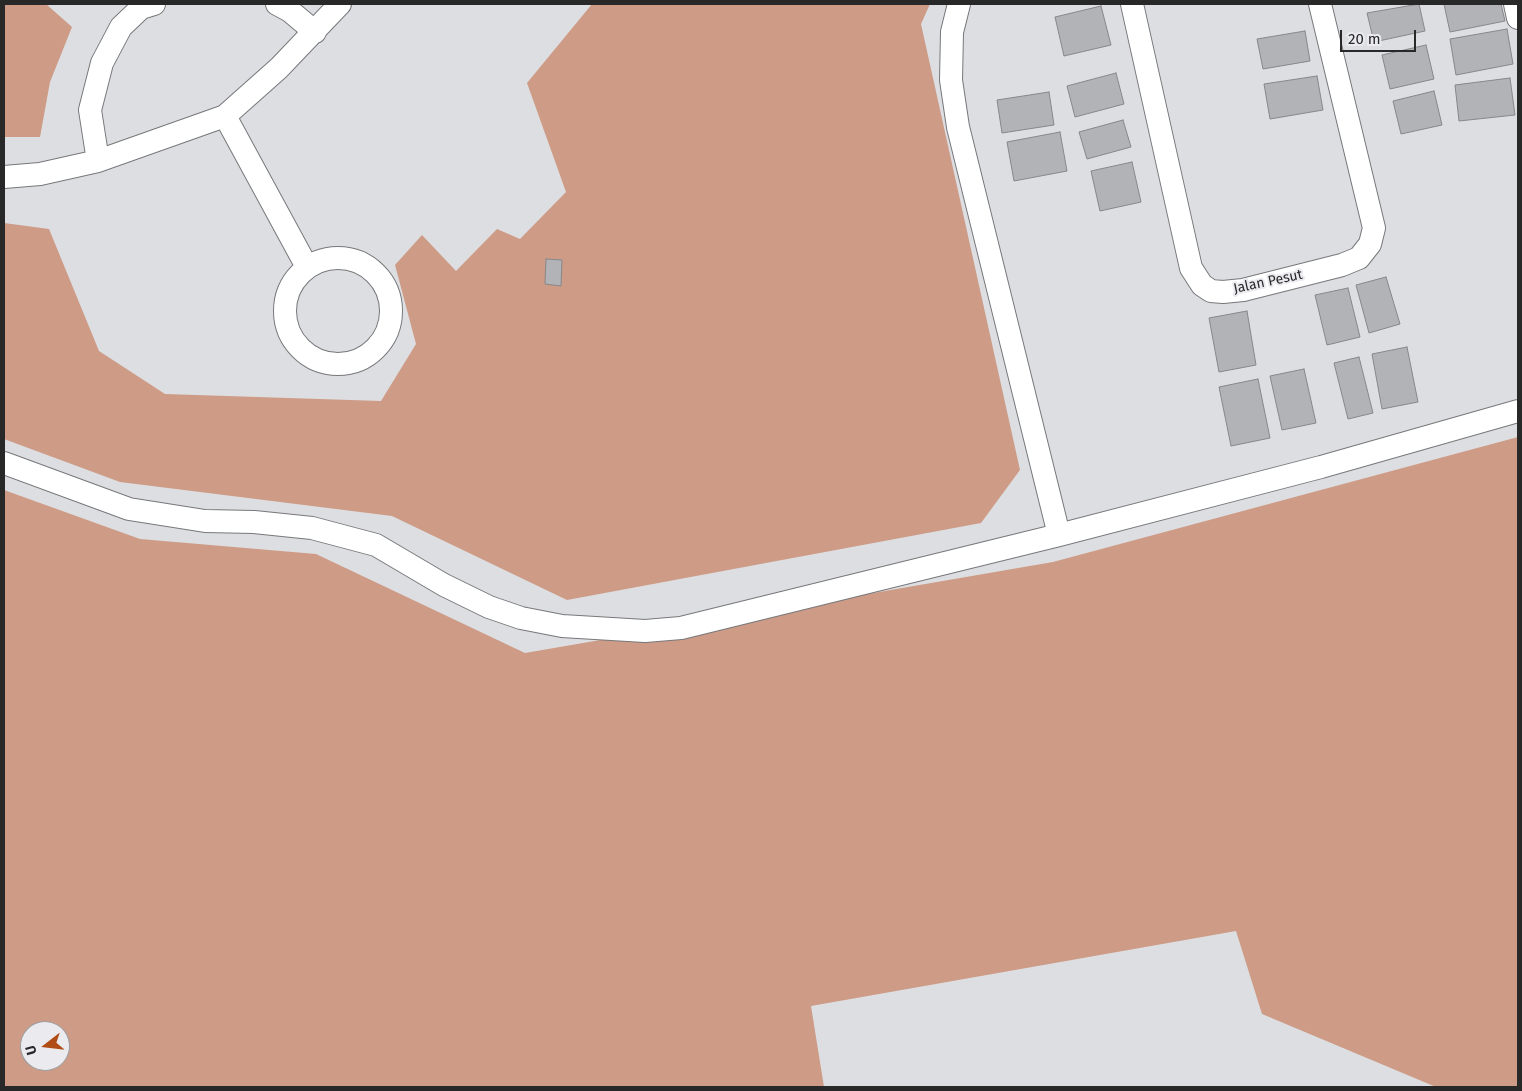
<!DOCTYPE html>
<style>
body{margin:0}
#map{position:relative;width:1522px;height:1091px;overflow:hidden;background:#dddee1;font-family:"Fira Sans",sans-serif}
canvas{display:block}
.frame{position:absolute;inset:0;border:5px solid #282829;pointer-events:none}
.north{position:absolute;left:20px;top:1021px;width:50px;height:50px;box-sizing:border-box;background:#ebebef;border:1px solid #9d9da0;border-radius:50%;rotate:254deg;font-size:14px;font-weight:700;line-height:20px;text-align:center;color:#282829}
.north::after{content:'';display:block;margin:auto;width:18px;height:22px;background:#b04d17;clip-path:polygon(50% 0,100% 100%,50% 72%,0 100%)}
.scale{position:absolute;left:1340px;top:30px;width:76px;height:22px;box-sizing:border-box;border:2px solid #282829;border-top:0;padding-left:6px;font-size:15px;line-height:18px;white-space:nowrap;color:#282829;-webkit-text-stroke:4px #ebebef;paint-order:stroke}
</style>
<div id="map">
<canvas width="1522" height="1091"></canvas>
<div class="frame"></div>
<div class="north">U</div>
<div class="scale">20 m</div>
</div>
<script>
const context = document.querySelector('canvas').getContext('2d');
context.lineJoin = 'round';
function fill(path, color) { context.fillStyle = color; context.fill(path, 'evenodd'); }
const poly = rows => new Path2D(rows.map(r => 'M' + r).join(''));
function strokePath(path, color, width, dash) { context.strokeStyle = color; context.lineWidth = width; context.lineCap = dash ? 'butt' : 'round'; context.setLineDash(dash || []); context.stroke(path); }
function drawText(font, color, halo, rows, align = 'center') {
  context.font = font + ' "Fira Sans",sans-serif'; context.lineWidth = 4; context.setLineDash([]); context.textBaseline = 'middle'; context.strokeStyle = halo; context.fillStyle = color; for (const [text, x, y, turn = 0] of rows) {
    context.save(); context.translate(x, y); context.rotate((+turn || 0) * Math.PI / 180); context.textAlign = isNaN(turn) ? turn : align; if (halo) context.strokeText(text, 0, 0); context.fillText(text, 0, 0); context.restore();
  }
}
const forest = poly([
 [4,4,46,4,72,27,50,82,40,137,4,137],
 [592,4,930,4,921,24,1020,470,981,523,567,600,392,516,120,482,4,439,4,223,49,229,99,351,165,394,381,401,416,344,395,265,422,235,456,271,497,229,520,239,566,192,527,83],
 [1518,437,1518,1087,1436,1087,1262,1014,1236,931,811,1006,824,1087,4,1087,4,490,140,539,316,554,525,653,1053,562],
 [30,1031,60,1031,60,1061,30,1061]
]);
const building = poly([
 [1419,4,1425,31,1374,42,1367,13,1419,4],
 [1444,4,1501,4,1505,21,1450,32,1444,4],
 [1101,6,1111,45,1064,56,1055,17,1101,6],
 [1507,29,1513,64,1456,75,1450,39,1507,29],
 [1305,31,1310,61,1263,69,1257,39,1305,31],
 [1426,45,1434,79,1390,89,1382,55,1426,45],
 [1116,73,1124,104,1075,117,1067,86,1116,73],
 [1317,76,1323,110,1270,119,1264,84,1317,76],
 [1510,78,1515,115,1459,121,1455,85,1510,78],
 [1434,91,1442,125,1401,134,1393,101,1434,91],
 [1049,92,1054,125,1002,133,997,100,1049,92],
 [1123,120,1131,147,1087,159,1079,132,1123,120],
 [1060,132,1067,171,1014,181,1007,142,1060,132],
 [1132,162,1141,202,1100,211,1091,171,1132,162],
 [546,259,562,260,561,286,545,284,546,259],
 [1386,277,1400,324,1369,333,1356,285,1386,277],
 [1348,288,1360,337,1327,345,1315,295,1348,288],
 [1247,311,1256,365,1219,372,1209,318,1247,311],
 [1407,347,1418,402,1382,409,1372,354,1407,347],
 [1359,357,1373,413,1348,419,1334,363,1359,357],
 [1304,369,1316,423,1282,430,1270,376,1304,369],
 [1258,379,1270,438,1231,446,1219,387,1258,379]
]);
const minor = poly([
 [277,4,290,11,315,32],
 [959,4,952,32,951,80,958,127,1059,535],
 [1132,4,1191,268,1202,285,1211,291,1223,292,1243,290,1342,265,1359,258,1370,244,1374,228,1320,4],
 [1515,4,1518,18],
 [225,116,307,267],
 [98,161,90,110,102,63,121,27,141,8,154,4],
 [4,177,40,174,98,161,225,116,279,68,340,4],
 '285 311a53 53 0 1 1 106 0a53 53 0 1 1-106 0Z',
 [4,463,129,509,205,521,254,522,312,528,376,545,444,585,489,607,521,618,562,626,645,631,681,628,1059,535,1321,467,1518,411]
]);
const streetNames = [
 ["Jalan Pesut",1268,282,-12]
];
fill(forest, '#cd9b86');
fill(building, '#b2b3b6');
strokePath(building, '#87878a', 1);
strokePath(minor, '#77787b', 24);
strokePath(minor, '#fff', 22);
drawText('14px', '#282829', '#ebebef', streetNames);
</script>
